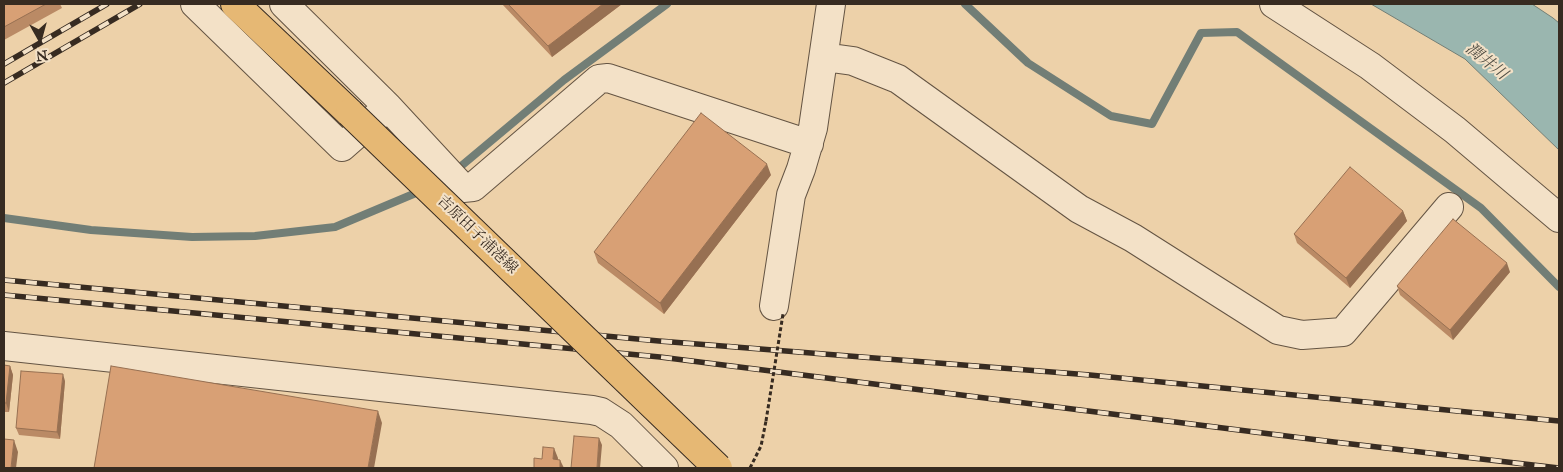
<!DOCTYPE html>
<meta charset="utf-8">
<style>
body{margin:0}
#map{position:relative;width:1563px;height:472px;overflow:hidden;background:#edd1a9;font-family:"IM FELL Great Primer",serif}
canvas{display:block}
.frame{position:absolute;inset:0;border:5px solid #372b21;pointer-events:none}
.north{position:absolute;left:15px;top:15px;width:50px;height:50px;-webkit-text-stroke:4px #f3e1c7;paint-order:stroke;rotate:173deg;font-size:14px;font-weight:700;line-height:20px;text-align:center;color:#372b21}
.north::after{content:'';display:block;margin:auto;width:18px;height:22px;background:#372b21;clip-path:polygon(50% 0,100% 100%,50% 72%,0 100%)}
</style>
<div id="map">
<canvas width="1563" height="472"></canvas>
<div class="frame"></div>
<div class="north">N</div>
</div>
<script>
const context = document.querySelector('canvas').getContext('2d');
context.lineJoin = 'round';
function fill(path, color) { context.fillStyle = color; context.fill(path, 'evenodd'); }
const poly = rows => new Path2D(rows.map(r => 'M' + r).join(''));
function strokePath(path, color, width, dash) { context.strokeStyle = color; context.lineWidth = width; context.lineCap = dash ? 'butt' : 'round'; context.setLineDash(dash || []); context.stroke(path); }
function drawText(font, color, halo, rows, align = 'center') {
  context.font = font + ' "IM FELL Great Primer","Noto Serif JP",serif'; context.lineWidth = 4; context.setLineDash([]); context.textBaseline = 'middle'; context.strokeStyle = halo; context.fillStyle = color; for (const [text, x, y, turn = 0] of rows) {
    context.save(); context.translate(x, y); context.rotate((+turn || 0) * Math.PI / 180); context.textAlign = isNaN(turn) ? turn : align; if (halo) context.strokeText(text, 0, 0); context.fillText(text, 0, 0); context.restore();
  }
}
const water = poly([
 [1371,4,1532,4,1553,18,1559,23,1559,150,1465,59,1371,4]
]);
const stream = poly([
 [965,4,1028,63,1111,116,1152,124,1201,33,1237,32,1481,208,1559,287],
 [454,172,564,80,667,4],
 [4,218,91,230,192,237,255,236,335,227,423,190]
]);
const path = poly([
 [750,468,761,446,766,421]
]);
const minor = poly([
 [195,4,342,147,383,111],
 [284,4,388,107,463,188,473,187,599,79,608,78,809,144],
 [1274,4,1370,66,1455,130,1559,218],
 [824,57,853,61,898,79,1079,209,1133,238,1278,330,1302,335,1343,332,1449,207],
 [774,306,791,195,801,169,813,128,831,4],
 [4,346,592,410,601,412,621,425,664,468]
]);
const major = poly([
 [235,4,350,113]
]);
const rail = poly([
 [4,64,107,4],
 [4,83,140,4],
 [4,280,659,341,1090,375,1559,421],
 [4,295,660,357,1334,442,1559,468]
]);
const pathBridge = poly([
 [766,421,783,314]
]);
const majorBridge = poly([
 [350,113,718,468]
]);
const wall = poly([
 [4,4,60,4,62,8,4,40],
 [502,4,622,4,552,57],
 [771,175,664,314,598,263,594,252],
 [1403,211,1407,221,1350,288,1297,243,1294,234],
 [1510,272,1453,340,1400,295,1397,286],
 [4,365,10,366,13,375,9,412,4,412],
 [65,381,60,439,19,435,16,428]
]);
const shadedWall = poly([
 [603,4,622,4,552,57,548,46],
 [767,164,771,175,664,314,660,303],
 [1403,211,1407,221,1350,288,1346,278],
 [1507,263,1510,272,1453,340,1450,330],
 [10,366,13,375,9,412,6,403],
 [63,374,65,381,60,439,57,432],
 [378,411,382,423,374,468,368,468],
 [599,438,602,445,600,468,597,468],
 [14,440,18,452,16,468,11,468],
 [554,448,558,458,557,468,553,459],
 [560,460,564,468,560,468]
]);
const building = poly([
 [4,4,46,4,4,27,4,4],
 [508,4,603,4,548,46,508,4],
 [701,113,767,164,660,303,594,252,701,113],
 [1350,167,1403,211,1346,278,1294,234,1350,167],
 [1453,219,1507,263,1450,330,1397,286,1453,219],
 [4,365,10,366,6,403,4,403,4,365],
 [111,366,378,411,368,468,94,468,111,366],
 [21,371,63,374,57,432,16,428,21,371],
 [574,436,599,438,597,468,571,468,574,436],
 [4,439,14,440,11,468,4,468,4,439],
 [543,447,554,448,553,459,560,460,560,468,534,468,534,458,542,459,543,447]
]);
const streetNames = [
 ["吉原田子浦港線",477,235,44]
];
const waterNames = [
 ["潤井川",1486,62,39]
];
fill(water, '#9ab6af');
strokePath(water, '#727e76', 1);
strokePath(stream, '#727e76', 8);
strokePath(minor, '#645443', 30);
strokePath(major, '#372b21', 30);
strokePath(path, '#372b21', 3, [4, 2.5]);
strokePath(minor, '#f3e1c7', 28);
strokePath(major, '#e6b874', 28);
strokePath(rail, '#372b21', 5.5);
strokePath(rail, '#f3e1c7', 4, [11]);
strokePath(majorBridge, '#372b21', 30, []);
strokePath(pathBridge, '#372b21', 3, [4, 2.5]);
strokePath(majorBridge, '#e6b874', 28);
fill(wall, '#ba8a65');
fill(shadedWall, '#977052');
fill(building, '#d8a075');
strokePath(building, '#977052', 1);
drawText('15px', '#372b21', '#f3e1c7', streetNames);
drawText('italic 16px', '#504e44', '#f3e1c7', waterNames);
</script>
